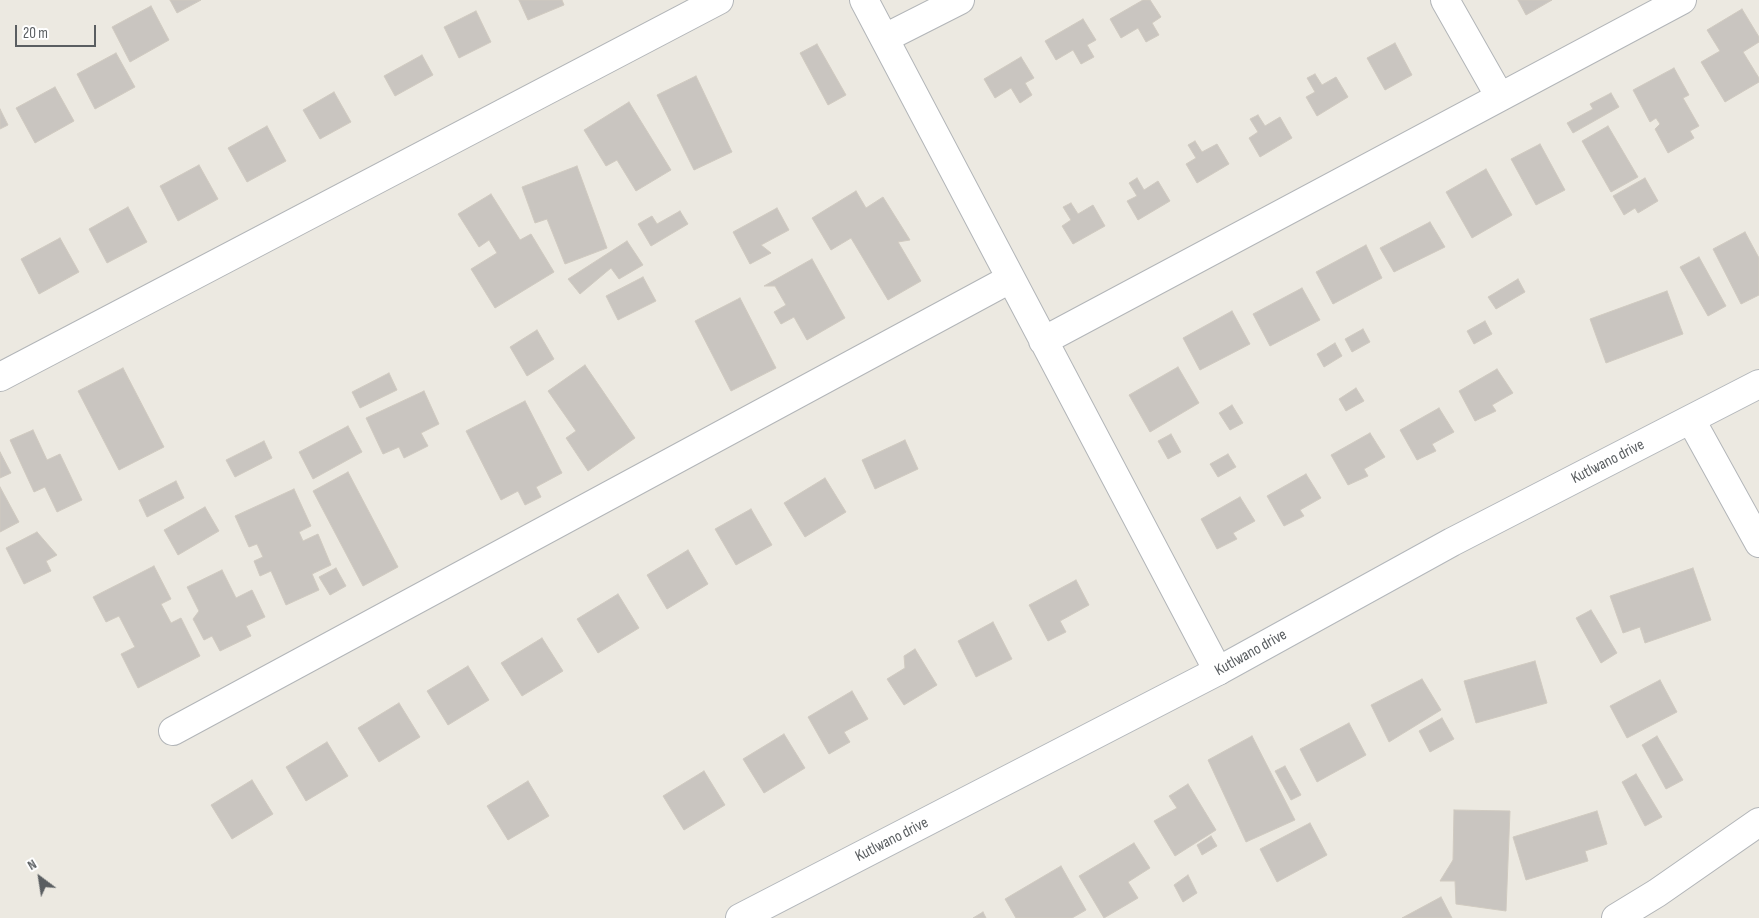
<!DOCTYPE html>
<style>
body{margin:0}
#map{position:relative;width:1759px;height:918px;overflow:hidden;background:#ece9e1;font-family:"Sofia Sans Condensed",sans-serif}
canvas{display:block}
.north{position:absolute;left:15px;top:853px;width:50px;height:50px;-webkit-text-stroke:4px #fff;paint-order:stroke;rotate:329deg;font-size:14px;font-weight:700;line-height:20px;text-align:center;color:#5a5e61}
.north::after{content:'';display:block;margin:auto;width:18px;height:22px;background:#5a5e61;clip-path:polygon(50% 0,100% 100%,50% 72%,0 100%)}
.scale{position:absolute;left:15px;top:25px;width:81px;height:22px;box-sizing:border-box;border:2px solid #5a5e61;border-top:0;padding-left:6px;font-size:15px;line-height:18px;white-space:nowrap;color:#5a5e61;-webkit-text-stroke:4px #fff;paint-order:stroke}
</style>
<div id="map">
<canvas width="1759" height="918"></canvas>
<div class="north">N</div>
<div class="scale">20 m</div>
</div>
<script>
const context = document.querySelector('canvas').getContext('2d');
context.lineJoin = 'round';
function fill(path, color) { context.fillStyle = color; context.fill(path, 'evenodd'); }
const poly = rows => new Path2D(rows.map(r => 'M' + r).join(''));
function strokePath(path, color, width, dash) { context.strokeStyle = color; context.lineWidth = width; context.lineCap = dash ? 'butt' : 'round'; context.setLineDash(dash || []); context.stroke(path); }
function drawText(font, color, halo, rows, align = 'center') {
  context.font = font + ' "Sofia Sans Condensed",sans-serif'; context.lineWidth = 4; context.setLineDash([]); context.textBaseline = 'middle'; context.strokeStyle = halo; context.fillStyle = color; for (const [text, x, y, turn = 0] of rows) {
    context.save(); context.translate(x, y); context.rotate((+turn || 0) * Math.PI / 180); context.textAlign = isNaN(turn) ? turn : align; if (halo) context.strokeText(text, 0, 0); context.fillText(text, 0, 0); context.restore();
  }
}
const building = poly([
 [170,0,201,0,177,13,170,0],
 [519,0,562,0,564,5,528,20,519,0],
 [1143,0,1150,0,1161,17,1152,23,1159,35,1146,42,1138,28,1121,38,1110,19,1143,0],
 [1518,0,1552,0,1526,15,1518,0],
 [151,6,169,40,130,62,112,27,151,6],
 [1742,9,1759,37,1759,42,1743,52,1759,78,1759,82,1725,102,1701,62,1720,51,1707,30,1742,9],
 [476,11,491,42,459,58,444,27,476,11],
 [1083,19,1096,40,1087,45,1094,57,1081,64,1073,50,1056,60,1045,41,1083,19],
 [1395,43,1412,75,1385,90,1367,58,1395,43],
 [817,44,846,95,828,105,800,53,817,44],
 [116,53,135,87,95,109,77,74,116,53],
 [422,55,433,75,395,96,384,76,422,55],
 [1021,57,1034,78,1025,83,1032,95,1020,103,1011,88,995,98,984,79,1021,57],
 [1674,68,1689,95,1683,98,1699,126,1690,131,1694,138,1668,153,1655,129,1660,124,1656,118,1650,122,1633,90,1674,68],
 [1315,74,1322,85,1336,77,1348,97,1317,116,1306,97,1315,92,1307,78,1315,74],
 [696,76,732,152,694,170,657,95,696,76],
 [55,87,74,121,35,143,16,108,55,87],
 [334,92,351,122,320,139,303,110,334,92],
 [1611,93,1619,107,1573,133,1567,123,1593,109,1590,104,1611,93],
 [629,102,671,170,636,191,617,160,606,166,584,130,629,102],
 [0,109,8,125,0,129,0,109],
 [1258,115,1265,126,1280,117,1292,138,1260,157,1249,138,1258,132,1250,119,1258,115],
 [267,126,286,161,247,182,228,148,267,126],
 [1608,126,1638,177,1611,192,1582,141,1608,126],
 [1195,141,1202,152,1217,144,1229,164,1197,183,1186,164,1196,158,1188,145,1195,141],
 [1540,144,1565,190,1536,205,1511,159,1540,144],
 [199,165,218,199,178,221,160,186,199,165],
 [577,166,607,248,565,264,547,219,535,223,522,187,577,166],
 [1486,169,1512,215,1472,238,1446,192,1486,169],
 [1137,178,1144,190,1158,181,1170,201,1138,220,1127,201,1137,196,1129,183,1137,178],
 [1645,178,1658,201,1638,213,1635,208,1624,215,1613,196,1645,178],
 [856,191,866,208,883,197,910,240,898,242,921,281,888,300,851,238,831,250,812,218,856,191],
 [491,194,520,240,531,234,554,272,495,308,471,269,497,253,489,240,479,247,458,214,491,194],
 [1071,203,1078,214,1093,205,1105,226,1073,244,1062,226,1071,220,1063,207,1071,203],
 [128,207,147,242,107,263,89,229,128,207],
 [777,208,789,230,761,245,771,253,750,264,733,232,777,208],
 [680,211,688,224,651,246,638,224,652,216,657,224,680,211],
 [1430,222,1445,247,1394,272,1380,248,1430,222],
 [1745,232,1759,258,1759,295,1741,304,1713,249,1745,232],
 [60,238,79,272,39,294,21,259,60,238],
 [627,241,643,265,619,279,611,268,580,294,568,279,627,241],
 [1366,245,1382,278,1333,304,1316,272,1366,245],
 [1699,257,1726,306,1708,316,1680,267,1699,257],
 [812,259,845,318,807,340,794,317,781,324,774,312,786,305,775,286,764,286,812,259],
 [643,277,656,301,618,320,606,296,643,277],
 [1518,279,1525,292,1496,309,1488,297,1518,279],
 [1302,288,1320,320,1270,346,1253,314,1302,288],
 [1667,291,1683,334,1606,363,1590,319,1667,291],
 [740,298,776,368,731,391,695,321,740,298],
 [1232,311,1250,344,1200,370,1183,338,1232,311],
 [1485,321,1492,334,1474,344,1467,331,1485,321],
 [1363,329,1370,342,1352,352,1345,339,1363,329],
 [537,330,554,359,527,376,510,347,537,330],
 [1335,343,1342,356,1324,367,1317,354,1335,343],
 [585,365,635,438,588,471,566,438,576,431,548,391,585,365],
 [1178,367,1199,403,1150,432,1129,395,1178,367],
 [123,368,164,447,119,470,78,391,123,368],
 [1497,369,1513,393,1492,405,1496,411,1475,421,1459,391,1497,369],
 [389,373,397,390,360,408,352,392,389,373],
 [1356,388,1364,401,1346,411,1339,399,1356,388],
 [424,391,439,424,421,433,428,446,404,458,399,447,383,454,366,418,424,391],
 [525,401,562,473,536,487,541,497,525,505,518,491,501,500,466,431,525,401],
 [1232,405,1243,423,1230,430,1219,413,1232,405],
 [1439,408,1454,432,1432,444,1436,451,1417,460,1400,430,1439,408],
 [348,426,362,452,313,479,299,452,348,426],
 [33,430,47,460,60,454,82,500,57,512,45,487,34,492,10,440,33,430],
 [1370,433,1385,457,1364,469,1368,476,1348,485,1331,455,1370,433],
 [1171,434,1181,452,1168,459,1158,441,1171,434],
 [905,440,918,469,875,489,862,460,905,440],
 [264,441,272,458,235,477,226,460,264,441],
 [0,452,11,473,0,478,0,452],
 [1228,454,1236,467,1218,477,1210,464,1228,454],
 [348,472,398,567,363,586,313,491,348,472],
 [1306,474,1321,498,1300,510,1304,516,1284,526,1267,496,1306,474],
 [825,478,846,512,805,537,784,503,825,478],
 [176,481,184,498,147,517,139,500,176,481],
 [0,487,19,522,0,532,0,487],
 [294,489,311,526,299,532,303,541,318,534,331,565,312,574,319,590,286,605,271,571,260,576,254,561,263,557,257,544,249,547,235,516,294,489],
 [1240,497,1255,521,1233,533,1237,539,1217,549,1201,519,1240,497],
 [205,507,219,531,178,555,164,530,205,507],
 [751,509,772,545,736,565,715,529,751,509],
 [37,532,57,555,46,561,51,571,24,584,6,548,37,532],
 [688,550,708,584,667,609,647,575,688,550],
 [154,566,171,599,161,604,171,623,181,618,200,656,138,688,121,654,135,647,119,616,106,622,93,597,154,566],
 [336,568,346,586,330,595,319,577,336,568],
 [1693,568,1711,620,1645,643,1640,627,1623,633,1610,596,1693,568],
 [222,570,236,598,252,590,265,617,246,626,251,636,220,651,212,636,204,640,193,619,199,611,187,587,222,570],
 [1076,580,1089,605,1060,621,1066,632,1048,641,1029,605,1076,580],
 [618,594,639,628,598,653,577,619,618,594],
 [1591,610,1617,653,1601,663,1576,618,1591,610],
 [993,622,1012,659,976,677,958,641,993,622],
 [542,638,563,671,522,696,501,663,542,638],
 [915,649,937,685,904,705,887,679,905,668,904,656,915,649],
 [1535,661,1547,703,1476,723,1464,681,1535,661],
 [468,666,489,700,448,725,427,691,468,666],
 [1422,679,1441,710,1389,742,1371,705,1422,679],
 [1660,680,1677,712,1627,738,1610,706,1660,680],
 [852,691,868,719,844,732,850,742,829,754,808,717,852,691],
 [399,703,420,737,379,762,358,728,399,703],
 [1442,718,1454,739,1430,752,1419,731,1442,718],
 [1349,723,1366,755,1317,782,1300,749,1349,723],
 [784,734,805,768,764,793,743,759,784,734],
 [1252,736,1295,820,1246,842,1208,760,1252,736],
 [1657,736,1683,780,1666,789,1642,745,1657,736],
 [327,742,348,776,306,801,286,767,327,742],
 [1285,766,1301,795,1291,800,1275,771,1285,766],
 [704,771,725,805,684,830,663,796,704,771],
 [1636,774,1662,817,1645,826,1622,782,1636,774],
 [252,780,273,814,232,839,211,805,252,780],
 [528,781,549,816,508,840,487,806,528,781],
 [1188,784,1216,830,1175,856,1154,821,1177,808,1169,796,1188,784],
 [1454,810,1510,811,1506,911,1456,904,1455,881,1440,881,1453,860,1454,810],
 [1597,811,1607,844,1585,851,1588,861,1526,880,1513,837,1597,811],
 [1310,823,1327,855,1277,882,1260,849,1310,823],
 [1211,836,1217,846,1202,855,1197,845,1211,836],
 [1134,843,1150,868,1128,882,1138,898,1104,918,1079,876,1134,843],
 [1061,866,1086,910,1072,918,1016,918,1005,899,1061,866],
 [1188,875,1197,893,1183,902,1174,885,1188,875],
 [1441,897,1452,918,1402,918,1441,897],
 [983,912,986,918,973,918,983,912]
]);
const street = poly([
 [864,0,1218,671],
 [1445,0,1500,97],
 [885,38,960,0],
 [1043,341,1682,0],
 [0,377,719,0],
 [1691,420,1759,543],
 [173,731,1010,279],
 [1616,918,1657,893,1759,822]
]);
const secondary = poly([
 [740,918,1218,671,1452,542,1759,384]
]);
const streetNames = [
 ["Kutlwano drive",1608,462,-27],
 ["Kutlwano drive",1251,653,-29],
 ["Kutlwano drive",892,840,-27]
];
fill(building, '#c9c5c0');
strokePath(building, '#d0cac0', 1);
strokePath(street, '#b2b5b8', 30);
strokePath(secondary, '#b3b7bb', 30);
strokePath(street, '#fff', 28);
strokePath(secondary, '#fff', 28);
drawText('16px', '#5a5e61', '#fff', streetNames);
</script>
